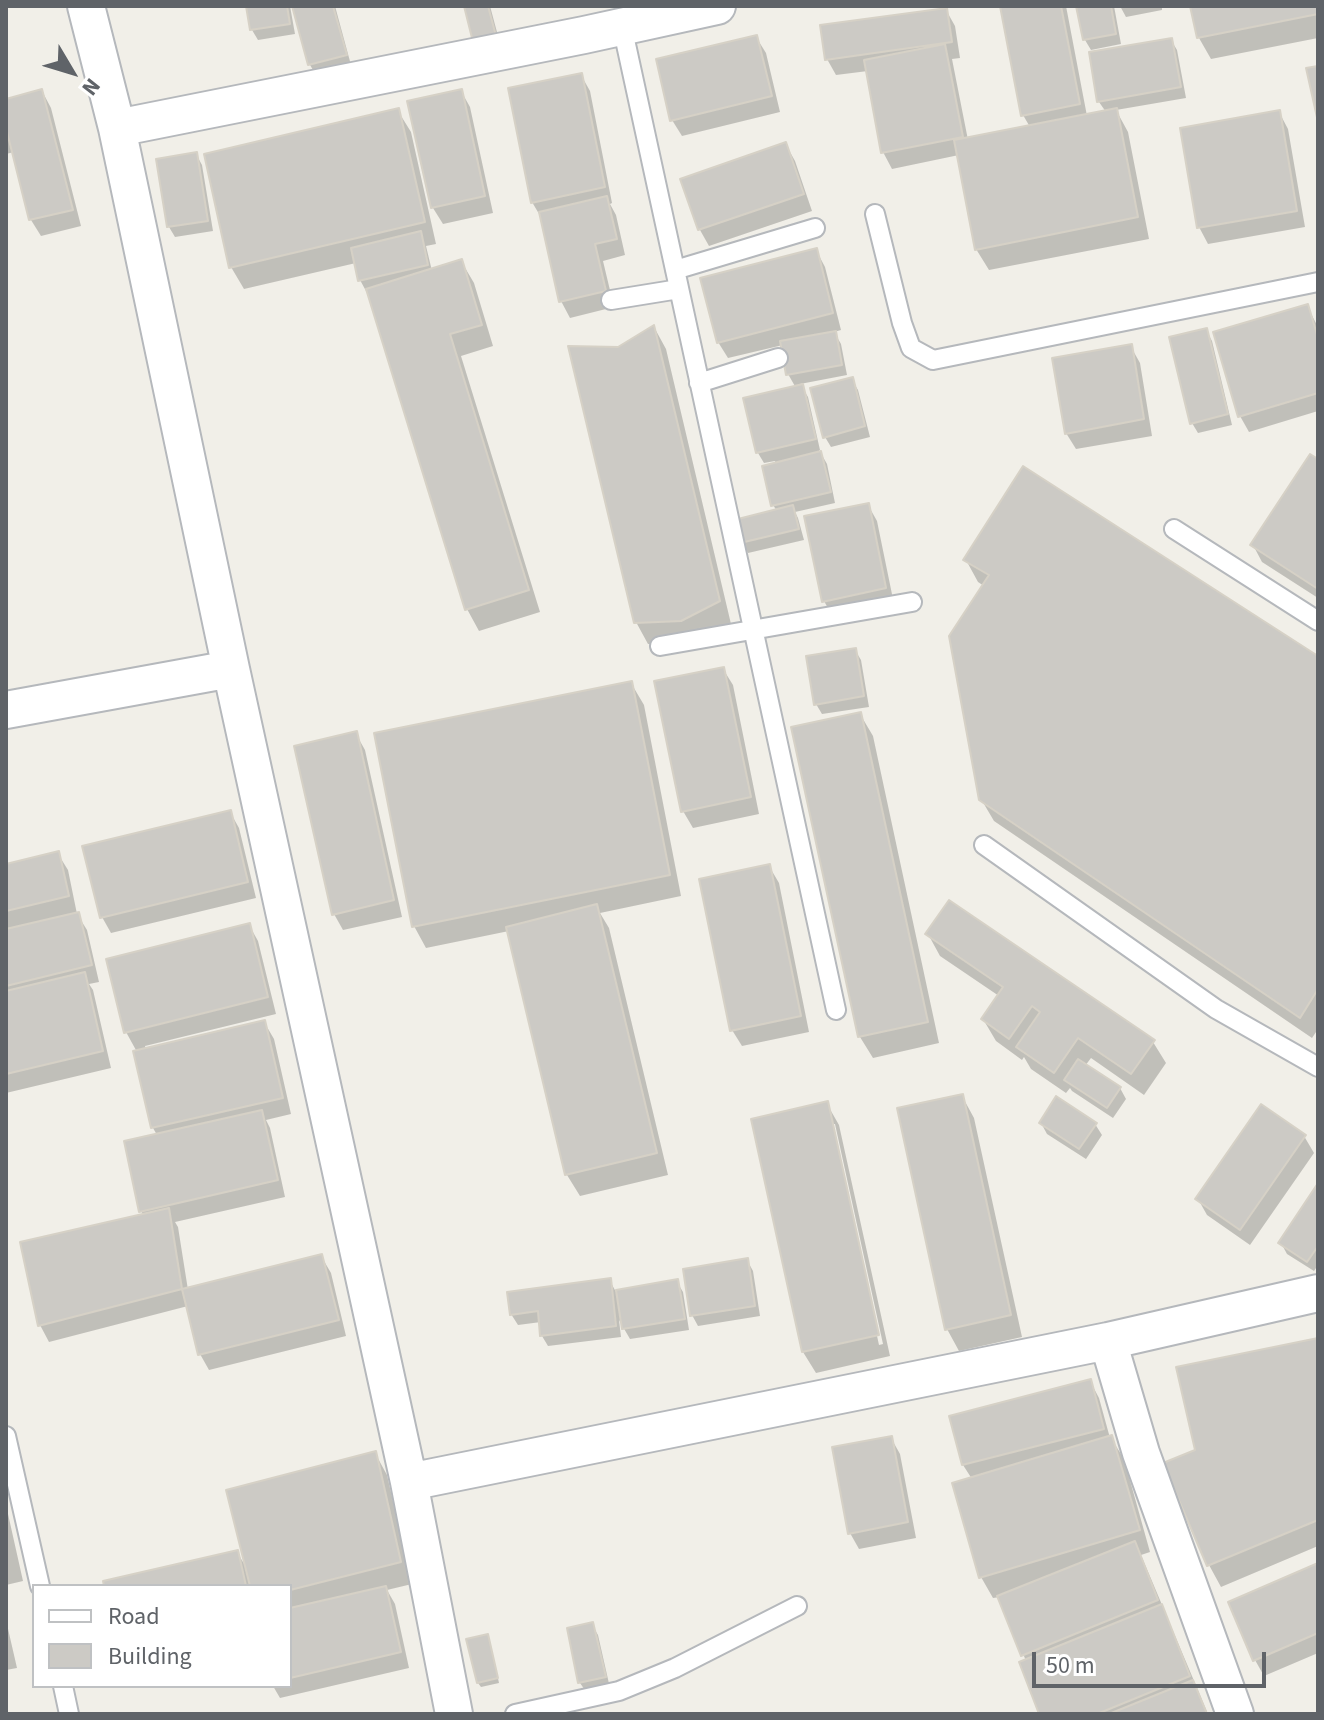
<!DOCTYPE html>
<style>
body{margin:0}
#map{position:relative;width:1324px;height:1720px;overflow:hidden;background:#f1efe8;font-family:"Source Sans 3",sans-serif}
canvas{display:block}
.frame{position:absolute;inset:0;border:8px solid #5f6368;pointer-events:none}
.legend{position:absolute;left:32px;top:1584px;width:260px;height:104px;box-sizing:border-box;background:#fff;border:2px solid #bfc1c3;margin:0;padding:10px 14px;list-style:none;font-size:24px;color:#5f6368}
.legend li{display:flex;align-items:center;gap:16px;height:40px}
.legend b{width:40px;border:2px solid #bfc1c3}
.north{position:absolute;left:32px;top:32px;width:80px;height:80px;-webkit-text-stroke:6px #fff;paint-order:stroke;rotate:128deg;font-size:22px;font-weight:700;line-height:32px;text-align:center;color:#5f6368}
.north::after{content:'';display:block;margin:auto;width:28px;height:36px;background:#5f6368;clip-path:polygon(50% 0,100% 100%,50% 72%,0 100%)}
.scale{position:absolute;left:1032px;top:1652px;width:234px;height:36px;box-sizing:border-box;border:4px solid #5f6368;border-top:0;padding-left:10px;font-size:24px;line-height:28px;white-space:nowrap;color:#5f6368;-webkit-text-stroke:6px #fff;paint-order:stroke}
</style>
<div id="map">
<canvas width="1324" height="1720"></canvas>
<div class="frame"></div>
<ul class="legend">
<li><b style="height:10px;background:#fff"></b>Road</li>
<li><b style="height:22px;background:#cccac5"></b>Building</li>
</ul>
<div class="north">N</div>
<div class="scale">50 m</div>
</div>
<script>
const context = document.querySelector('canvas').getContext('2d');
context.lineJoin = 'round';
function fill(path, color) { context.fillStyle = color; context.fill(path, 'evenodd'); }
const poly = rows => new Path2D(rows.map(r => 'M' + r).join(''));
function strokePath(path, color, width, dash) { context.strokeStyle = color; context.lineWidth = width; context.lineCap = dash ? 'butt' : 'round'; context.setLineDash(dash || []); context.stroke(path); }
const shadow = poly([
 [248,6,290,6,295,34,258,40,252,30],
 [294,6,335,6,351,65,316,75,310,65],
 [466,6,490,6,501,47],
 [1002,6,1066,6,1087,116,1106,112,1099,102,1092,54,1171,40,1177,50,1186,98,1116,110,1128,132,1149,239,989,270,976,249,959,155,892,169,883,152,868,71,836,75,827,59,946,10,955,26,960,58,952,59,968,140,1030,127,1023,115],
 [1078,6,1114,6,1121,44,1091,50,1085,40],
 [1120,6,1162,6,1162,10,1126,17],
 [1192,6,1318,6,1318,38,1211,59,1199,38],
 [756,37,766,53,780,112,682,136,672,120],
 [581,75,590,91,612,203,610,204,616,215,625,255,603,261,614,307,570,318,561,301,542,219,532,202],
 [42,91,51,108,81,226,41,236,31,220,14,152,6,154,6,101],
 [461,91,470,107,493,213,443,224,433,208,410,102],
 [398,111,411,132,436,244,426,246,432,271,461,261,474,283,493,346,461,356,540,612,479,631,467,609,369,290,366,291,360,280,356,263,244,289,231,267],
 [1279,112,1288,129,1305,227,1208,244,1199,227],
 [786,145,795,161,812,211,709,246,700,230,683,181],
 [196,154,202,165,213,231,175,237,169,227],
 [816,250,825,267,841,330,834,332,841,344,847,375,800,384,808,397,820,450,819,450,827,464,835,503,795,512,798,518,804,540,748,553,742,543,777,511,773,505,776,464,775,461,764,463,758,453,745,400,796,388,788,374,783,345,728,358,718,342],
 [1307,306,1318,327,1318,411,1249,432,1240,416],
 [654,327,666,349,731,624,694,642,648,644,636,622,618,349],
 [1206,330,1212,341,1232,425,1198,433,1192,423],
 [1131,347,1140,363,1152,436,1076,449,1066,433],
 [852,380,858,390,870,437,831,447,825,437],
 [1318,462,1318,598,1262,562,1253,545],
 [868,505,877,521,894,604,833,617,824,601],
 [966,560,1318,658,1318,1029,1312,1038,994,821,981,799,984,586,978,582],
 [855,650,861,660,869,707,822,714,816,704],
 [723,669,733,685,759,814,693,828,683,811],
 [631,683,644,705,681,896,600,913,609,928,668,1175,580,1196,567,1175,509,931,426,948,414,926],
 [860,714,873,736,939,1043,873,1058,860,1037],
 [356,734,365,750,402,917,343,930,334,914],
 [230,812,239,828,256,898,111,933,102,917],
 [58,854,68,870,77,914,87,930,99,982,89,984,93,990,111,1068,6,1093,6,866],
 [769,866,779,883,809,1032,742,1046,732,1030],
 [249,925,258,941,276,1014,145,1046,146,1050,264,1022,274,1039,291,1114,266,1120,270,1128,285,1197,175,1222,178,1227,188,1290,321,1256,331,1273,346,1336,209,1370,200,1354,188,1306,49,1342,40,1325,144,1216,141,1211,157,1135,153,1128,136,1052,137,1052,126,1032],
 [928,934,1153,1042,1166,1063,1144,1095,1091,1058,1085,1066,1120,1088,1126,1099,1113,1118,1072,1091,1070,1088,1066,1093,1031,1069,1024,1057,1022,1060,996,1041,983,1019,999,996,940,956],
 [962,1096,974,1118,1022,1337,959,1351,947,1329],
 [827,1104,839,1125,890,1356,816,1373,803,1352,754,1120],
 [831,1124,835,1124,883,1344,879,1345],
 [1041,1123,1095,1124,1102,1135,1086,1159,1047,1134],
 [1304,1136,1314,1153,1250,1245,1207,1215,1198,1199],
 [1318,1186,1318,1265,1314,1271,1287,1254,1281,1243],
 [747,1260,753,1271,760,1316,698,1326,692,1315],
 [610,1281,616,1292,677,1282,683,1292,689,1330,630,1339,619,1320,621,1337,548,1346,542,1336,541,1322,518,1325,511,1314],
 [1318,1340,1318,1546,1221,1587,1209,1565,1197,1451],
 [1090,1381,1099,1398,1110,1438,1111,1438,1124,1459,1150,1552,1141,1555,1208,1714,1041,1714,1026,1661,1000,1597,993,1598,981,1577,972,1479,963,1465],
 [891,1438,900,1454,916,1538,859,1549,850,1533],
 [375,1453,387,1475,412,1584,387,1590,395,1604,409,1668,280,1698,273,1686,290,1686,290,1586,106,1586,237,1552,246,1567],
 [6,1505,23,1581,6,1585],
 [1318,1565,1318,1653,1264,1676,1255,1660],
 [6,1620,17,1668,6,1670],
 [592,1625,598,1635,610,1688,587,1693,580,1683,569,1630],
 [487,1636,490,1641,499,1683,481,1687,478,1683]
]);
const building = poly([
 [246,6,287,6,290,24,250,30,246,6],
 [292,6,333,6,347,55,308,65,292,6],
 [464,6,488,6,496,36,473,42,464,6],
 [1000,6,1061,6,1080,104,1021,116,1000,6],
 [1076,6,1111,6,1116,34,1083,40,1076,6],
 [1190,6,1318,6,1318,14,1197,38,1190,6],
 [947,8,952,42,825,60,820,25,947,8],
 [757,35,772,96,670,121,656,59,757,35],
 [1172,38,1181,87,1097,102,1089,52,1172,38],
 [945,44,963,137,881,153,864,60,945,44],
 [1318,66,1318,122,1306,68,1318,66],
 [582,73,605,187,531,203,508,88,582,73],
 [42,89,73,210,29,220,6,128,6,99,42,89],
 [462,89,485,196,431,208,407,101,462,89],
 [399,108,425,222,229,268,204,154,399,108],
 [1117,108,1138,217,975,250,954,140,1117,108],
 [1280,110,1297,211,1197,228,1180,128,1280,110],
 [786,142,804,194,698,230,680,179,786,142],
 [197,152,208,221,167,227,156,159,197,152],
 [607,196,617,239,595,244,606,291,559,302,539,212,607,196],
 [421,231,428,265,358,281,351,248,421,231],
 [817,248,833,313,717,343,700,278,817,248],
 [462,259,482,325,450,334,529,590,465,610,366,289,462,259],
 [1308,304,1318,338,1318,393,1238,417,1213,332,1308,304],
 [654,325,720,601,681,621,634,623,568,346,618,347,654,325],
 [1207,328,1228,414,1190,424,1169,337,1207,328],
 [836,331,842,365,786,375,780,341,836,331],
 [1132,344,1144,419,1065,434,1052,358,1132,344],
 [853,377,865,426,823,438,810,388,853,377],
 [803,384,816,439,756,453,743,398,803,384],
 [821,451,831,492,771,506,762,466,821,451],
 [1310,454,1318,459,1318,589,1250,545,1310,454],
 [1023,466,1318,656,1318,989,1300,1018,979,800,949,636,989,575,963,560,1023,466],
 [869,503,886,588,822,602,804,516,869,503],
 [793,505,799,529,740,543,734,520,793,505],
 [856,648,864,696,814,705,806,656,856,648],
 [724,667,751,797,681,812,654,681,724,667],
 [632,681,670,875,412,927,374,733,632,681],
 [861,712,928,1022,858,1037,791,727,861,712],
 [357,731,394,900,332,915,294,746,357,731],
 [231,810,248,882,100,918,82,846,231,810],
 [59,851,69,896,6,911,6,864,59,851],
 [770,864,801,1016,730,1031,699,879,770,864],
 [949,900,1155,1040,1131,1074,1078,1038,1054,1073,1016,1047,1040,1012,1032,1006,1009,1039,981,1019,1003,987,925,934,949,900],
 [597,904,657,1153,565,1175,506,927,597,904],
 [79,912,92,965,6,986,6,929,79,912],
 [250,923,268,997,124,1033,106,959,250,923],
 [85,972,103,1051,6,1074,6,991,85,972],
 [265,1020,283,1098,151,1128,133,1051,265,1020],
 [1078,1059,1121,1087,1107,1108,1064,1080,1078,1059],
 [963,1094,1011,1315,945,1330,897,1108,963,1094],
 [1056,1096,1097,1123,1079,1149,1039,1123,1056,1096],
 [828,1101,879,1335,802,1352,751,1119,828,1101],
 [1261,1104,1306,1135,1240,1230,1195,1199,1261,1104],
 [262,1110,278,1180,139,1212,124,1141,262,1110],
 [1318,1183,1318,1246,1307,1262,1278,1243,1318,1183],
 [169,1208,182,1289,38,1326,20,1242,169,1208],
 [322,1254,339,1320,198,1355,182,1289,322,1254],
 [748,1258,755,1306,690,1316,683,1269,748,1258],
 [611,1278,616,1326,540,1336,538,1311,510,1315,507,1292,611,1278],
 [678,1279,685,1319,622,1329,616,1290,678,1279],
 [1318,1338,1318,1520,1207,1566,1163,1463,1195,1450,1176,1367,1318,1338],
 [1091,1379,1104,1429,962,1465,949,1416,1091,1379],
 [1112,1435,1140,1530,979,1578,952,1483,1112,1435],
 [892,1436,908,1522,848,1534,832,1447,892,1436],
 [376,1451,401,1562,290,1590,290,1586,250,1586,226,1490,376,1451],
 [1135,1541,1158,1600,1021,1656,997,1596,1135,1541],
 [238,1550,246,1586,104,1586,103,1581,238,1550],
 [1318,1563,1318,1633,1253,1661,1228,1602,1318,1563],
 [386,1586,401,1652,290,1678,290,1608,386,1586],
 [1162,1604,1190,1676,1097,1714,1039,1714,1019,1662,1162,1604],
 [593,1622,606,1677,578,1683,567,1628,593,1622],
 [488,1634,498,1678,477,1683,466,1639,488,1634],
 [1193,1680,1207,1714,1109,1714,1193,1680]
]);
const lane = poly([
 [622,26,836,1010],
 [875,214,902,323,911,348,933,360,1318,282],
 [675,270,815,228],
 [611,300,679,289],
 [699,383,778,358],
 [1174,529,1318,621],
 [660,646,912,602],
 [984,845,1216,1009,1318,1067],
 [6,1436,40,1586],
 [63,1686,69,1714],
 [515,1714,619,1691,675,1668,797,1606]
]);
const street = poly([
 [86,6,117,128,231,669,409,1482,454,1714],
 [117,128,584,35,717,6],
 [6,710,231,669],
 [1108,1341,1141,1453,1235,1714],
 [409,1482,1108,1341,1318,1293]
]);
fill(shadow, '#0003');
fill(building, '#cccac5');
strokePath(building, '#d6d1c6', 2);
strokePath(lane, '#b5b8bc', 22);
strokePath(street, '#b5b8bc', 40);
strokePath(lane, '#fff', 18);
strokePath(street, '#fff', 36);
</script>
